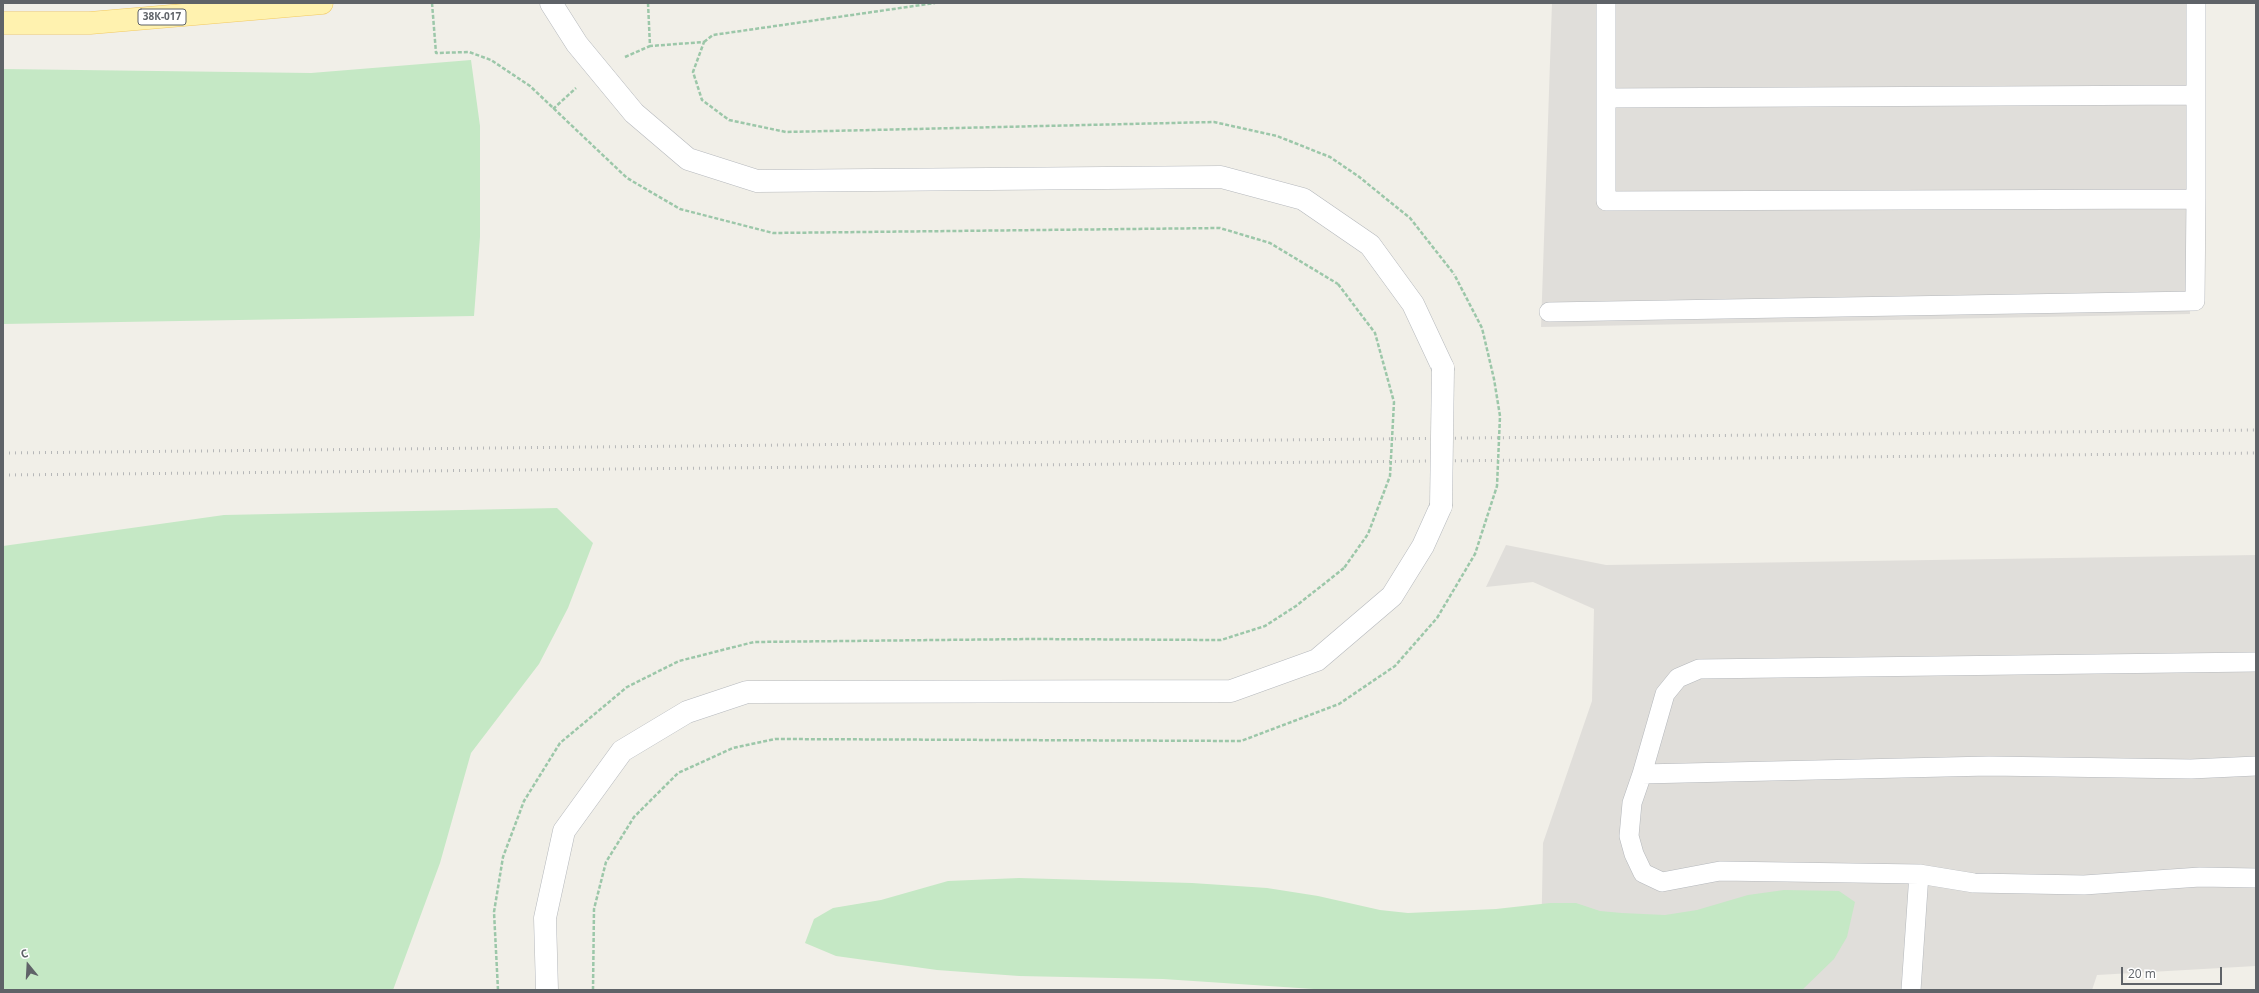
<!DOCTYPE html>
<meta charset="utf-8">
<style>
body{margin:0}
#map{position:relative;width:2259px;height:993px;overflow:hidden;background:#f1efe8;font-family:"Open Sans",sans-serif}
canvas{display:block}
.frame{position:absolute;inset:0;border:4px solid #5f6368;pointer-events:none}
.north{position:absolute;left:8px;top:945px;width:40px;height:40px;-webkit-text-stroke:3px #fff;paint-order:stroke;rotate:342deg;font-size:11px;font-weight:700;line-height:16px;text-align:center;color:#5f6368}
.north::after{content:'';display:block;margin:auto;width:14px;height:18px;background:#5f6368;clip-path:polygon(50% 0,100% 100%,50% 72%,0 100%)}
.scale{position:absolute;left:2121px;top:967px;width:101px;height:18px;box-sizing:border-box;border:2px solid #5f6368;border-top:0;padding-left:5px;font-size:12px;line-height:14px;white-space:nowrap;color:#5f6368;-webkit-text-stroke:3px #fff;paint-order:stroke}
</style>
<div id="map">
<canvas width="2259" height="993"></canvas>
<div class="frame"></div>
<div class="north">С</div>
<div class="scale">20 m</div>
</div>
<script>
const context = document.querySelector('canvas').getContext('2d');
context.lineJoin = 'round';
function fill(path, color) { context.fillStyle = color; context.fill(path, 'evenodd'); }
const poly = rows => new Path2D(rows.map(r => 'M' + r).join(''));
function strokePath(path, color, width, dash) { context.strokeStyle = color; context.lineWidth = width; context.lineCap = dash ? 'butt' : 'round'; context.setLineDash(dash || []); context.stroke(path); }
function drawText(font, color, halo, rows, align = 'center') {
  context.font = font + ' "Open Sans",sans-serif'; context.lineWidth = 3; context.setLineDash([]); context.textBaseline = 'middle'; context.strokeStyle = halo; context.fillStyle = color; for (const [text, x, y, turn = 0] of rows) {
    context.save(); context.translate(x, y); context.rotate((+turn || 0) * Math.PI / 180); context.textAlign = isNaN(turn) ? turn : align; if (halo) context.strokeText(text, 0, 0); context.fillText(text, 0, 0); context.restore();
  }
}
const industrial = poly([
 [1552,3,2186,3,2190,314,1541,327],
 [1506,545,1606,565,2256,555,2256,966,2097,975,2092,990,1799,990,1541,950,1543,843,1592,701,1594,609,1533,582,1486,587]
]);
const green = poly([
 [471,60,480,126,480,237,474,316,3,324,3,69,311,73],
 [557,508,593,543,568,608,539,664,471,753,440,863,393,990,3,990,3,546,224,515],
 [1019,878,1192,883,1267,888,1318,896,1380,910,1408,913,1496,909,1550,903,1576,903,1600,911,1622,913,1665,915,1697,910,1748,895,1784,890,1839,891,1855,902,1847,937,1834,959,1802,990,1329,990,1163,979,1019,976,937,970,836,956,805,943,814,919,833,908,881,900,948,881]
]);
const path = poly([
 [432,3,436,53,469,52,491,60,530,86,627,178,680,209,773,233,1220,228,1270,243,1338,284],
 [648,3,650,46,704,42,693,72,702,100,729,120,786,132,1214,122,1277,136,1330,157,1358,176,1410,218,1454,274],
 [704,42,713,35,935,3],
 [625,57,650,46],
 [553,109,576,88],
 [498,990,494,912,503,857,524,801,560,743,627,687,679,661,754,642,1031,639,1221,640,1265,626,1296,606,1344,568],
 [593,990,594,909,606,862,634,817,678,773,733,748,775,739,1241,741,1339,704,1395,666,1437,618]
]);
const service = poly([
 [1606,3,1606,201,2196,199,2196,3],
 [1607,98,2196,95],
 [1549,312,2195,301,2196,199],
 [2256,766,2191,769,1989,766,1642,774,1632,803,1629,836,1634,854,1643,873,1662,882,1720,871,1919,874,1974,883,2084,885,2200,877,2256,878],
 [1642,774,1665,694,1678,678,1699,669,2256,662],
 [1911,990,1919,874]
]);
const tertiary = poly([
 [551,3,577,44,634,113,688,159,757,181,1221,177,1303,199,1370,245,1413,304,1443,368],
 [547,990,545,918,564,831,622,751,687,712,747,692,1231,691,1317,660,1392,596,1423,546,1441,506]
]);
const primary = poly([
 [3,23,90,23,322,3]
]);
const rail = poly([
 [3,453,2256,430],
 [3,475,2256,453]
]);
const pathBridge = poly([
 [1338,284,1375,333,1394,402,1390,476,1368,534,1344,568],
 [1437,618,1475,554,1497,486,1500,416,1494,379,1482,328,1454,274]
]);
const tertiaryBridge = poly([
 [1441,506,1443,368]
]);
const shields = [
 [162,17,48]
];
const shieldNames = [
 ["38К-017",162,17]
];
fill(industrial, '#e0deda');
fill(green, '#c5e8c5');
strokePath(service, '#b5b8bc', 20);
strokePath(tertiary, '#b5b8bc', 23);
strokePath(primary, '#f2c960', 23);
strokePath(path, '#9cc7a9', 2.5, [4, 2]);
strokePath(service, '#fff', 19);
strokePath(tertiary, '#fff', 22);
strokePath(primary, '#fff2af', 22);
strokePath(rail, '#b6b7b8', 3, [1, 5]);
strokePath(tertiaryBridge, '#b5b8bc', 23, []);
strokePath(pathBridge, '#9cc7a9', 2.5, [4, 2]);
strokePath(tertiaryBridge, '#fff', 22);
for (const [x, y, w] of shields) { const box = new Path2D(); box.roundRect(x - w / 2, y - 8, w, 16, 3); context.fillStyle = '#fff'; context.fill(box); strokePath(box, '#5f6368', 1); }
drawText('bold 10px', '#5f6368', null, shieldNames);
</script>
